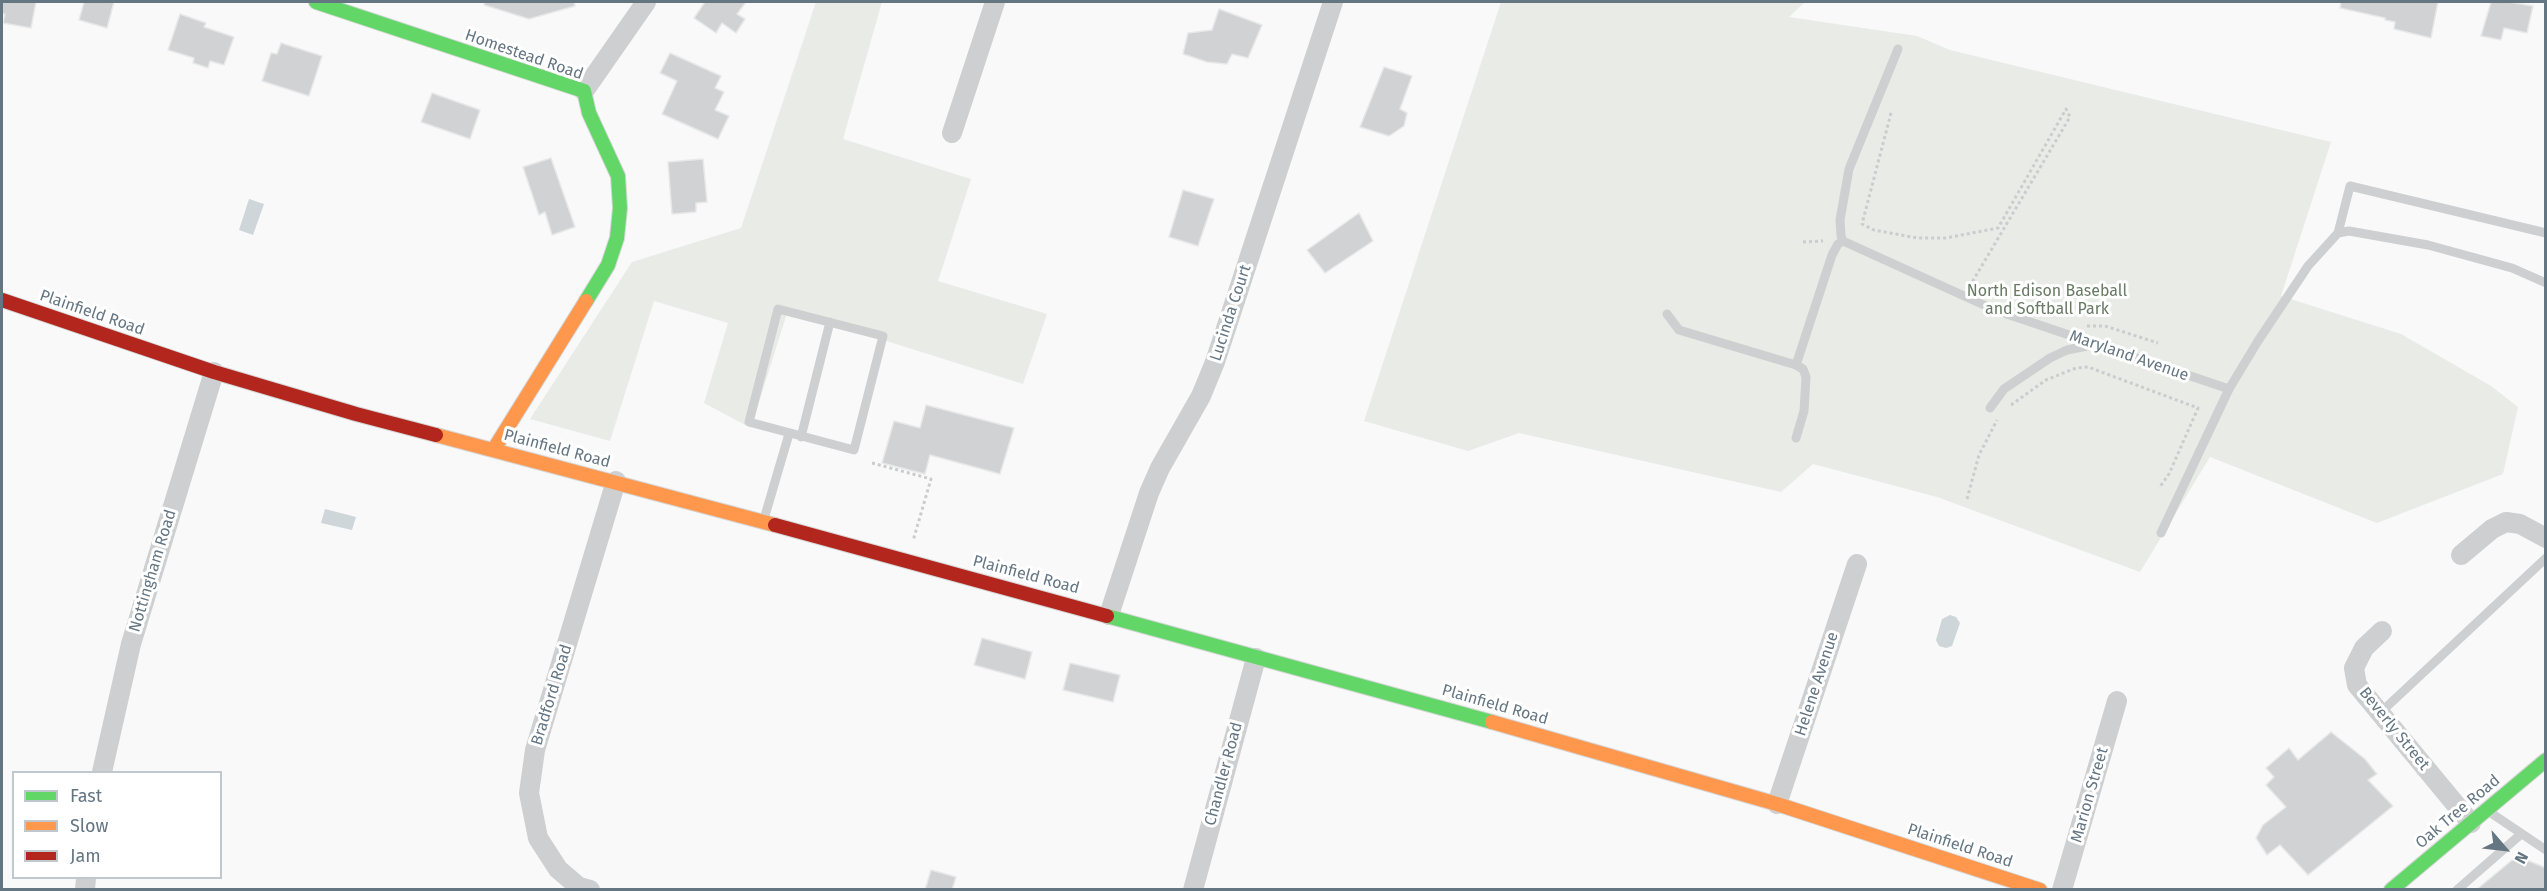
<!DOCTYPE html>
<style>
body{margin:0}
#map{position:relative;width:2547px;height:891px;overflow:hidden;background:#f9f9f9;font-family:"Fira Sans",sans-serif}
canvas{display:block}
.frame{position:absolute;inset:0;border:3px solid #657683;pointer-events:none}
.legend{position:absolute;left:12px;top:771px;width:210px;height:108px;box-sizing:border-box;background:#fff;border:2px solid #c1c8cd;margin:0;padding:8px 10px;list-style:none;font-size:18px;color:#657683}
.legend li{display:flex;align-items:center;gap:12px;height:30px}
.legend b{width:30px;border:2px solid #c1c8cd}
.north{position:absolute;left:2475px;top:819px;width:60px;height:60px;-webkit-text-stroke:4px #fff;paint-order:stroke;rotate:118deg;font-size:16px;font-weight:700;line-height:24px;text-align:center;color:#657683}
.north::after{content:'';display:block;margin:auto;width:21px;height:27px;background:#657683;clip-path:polygon(50% 0,100% 100%,50% 72%,0 100%)}
</style>
<div id="map">
<canvas width="2547" height="891"></canvas>
<div class="frame"></div>
<ul class="legend">
<li><b style="height:8px;background:#63d668"></b>Fast</li>
<li><b style="height:8px;background:#ff974d"></b>Slow</li>
<li><b style="height:8px;background:#b3261e"></b>Jam</li>
</ul>
<div class="north">N</div>
</div>
<script>
const context = document.querySelector('canvas').getContext('2d');
context.lineJoin = 'round';
function fill(path, color) { context.fillStyle = color; context.fill(path, 'evenodd'); }
const poly = rows => new Path2D(rows.map(r => 'M' + r).join(''));
function strokePath(path, color, width, dash) { context.strokeStyle = color; context.lineWidth = width; context.lineCap = dash ? 'butt' : 'round'; context.setLineDash(dash || []); context.stroke(path); }
function drawText(font, color, halo, rows, align = 'center') {
  context.font = font + ' "Fira Sans",sans-serif'; context.lineWidth = 6; context.setLineDash([]); context.textBaseline = 'middle'; context.strokeStyle = halo; context.fillStyle = color; for (const [text, x, y, turn = 0] of rows) {
    context.save(); context.translate(x, y); context.rotate((+turn || 0) * Math.PI / 180); context.textAlign = isNaN(turn) ? turn : align; if (halo) context.strokeText(text, 0, 0); context.fillText(text, 0, 0); context.restore();
  }
}
const green = poly([
 [816,2,882,2,843,139,971,179,938,281,1047,314,1023,384,788,310,751,428,704,403,728,323,654,301,610,441,530,419,632,262,741,228],
 [1501,2,1805,2,1789,17,1917,36,1950,50,2331,142,2281,296,2401,334,2491,386,2518,407,2503,474,2377,523,2210,457,2140,572,1937,497,1813,464,1781,492,1519,433,1468,451,1364,421]
]);
const water = poly([
 [249,199,264,204,253,235,239,230],
 [325,509,356,517,352,530,321,523],
 [1950,615,1956,617,1960,623,1952,646,1946,648,1939,646,1936,640,1942,619]
]);
const building = poly([
 [2,2,36,2,31,28,3,23,5,14,2,14,2,2],
 [84,2,114,2,107,28,79,20,84,2],
 [485,2,574,2,575,6,529,19,484,5,485,2],
 [705,2,746,2,737,14,745,19,736,33,722,23,716,33,694,18,705,2],
 [2341,2,2438,2,2431,38,2394,29,2395,22,2385,20,2385,18,2340,8,2341,2],
 [2491,2,2509,2,2533,6,2527,33,2504,28,2501,40,2481,36,2491,2],
 [1219,9,1262,25,1248,58,1232,54,1227,64,1207,62,1183,54,1188,33,1212,30,1219,9],
 [180,14,206,23,204,27,234,37,224,65,210,61,208,68,193,63,194,58,168,50,180,14],
 [281,43,322,56,309,96,262,81,271,53,277,54,281,43],
 [670,53,721,76,715,88,724,92,715,110,729,116,718,139,662,114,677,81,660,73,670,53],
 [1384,67,1412,76,1400,109,1407,113,1404,126,1389,136,1360,127,1384,67],
 [432,93,480,110,470,139,421,122,432,93],
 [551,158,575,227,552,235,545,212,539,215,523,167,551,158],
 [703,159,707,202,696,203,696,212,672,214,668,162,703,159],
 [1183,190,1214,199,1198,246,1169,237,1183,190],
 [1359,213,1373,241,1325,273,1307,250,1359,213],
 [926,405,1014,428,1000,474,930,455,925,474,882,463,894,421,920,428,926,405],
 [982,638,1032,652,1025,679,974,665,982,638],
 [1070,663,1120,675,1113,702,1063,690,1070,663],
 [2331,732,2365,759,2377,774,2368,780,2393,806,2308,875,2280,845,2267,855,2256,838,2263,825,2286,807,2266,785,2274,777,2266,768,2289,748,2298,760,2331,732],
 [2517,856,2546,868,2546,890,2476,890,2517,856],
 [931,870,956,877,952,890,925,890,931,870]
]);
const path = poly([
 [1891,113,1862,224,1874,230,1917,238,1946,238,1998,228,2066,109,2070,117,1971,284],
 [1803,242,1823,241],
 [2087,326,2105,326,2158,343],
 [2011,405,2046,380,2076,368,2088,367,2198,408,2169,474,2159,488],
 [872,463,931,479,913,541],
 [1967,499,1979,455,1997,420]
]);
const lane = poly([
 [1898,49,1849,169,1840,220,1841,236,1843,241,1995,310,2229,389,2258,341,2308,266,2338,233,2349,231,2428,245,2512,268,2546,283],
 [2338,233,2350,186,2546,233],
 [778,309,883,336,854,450,749,422,778,309],
 [1667,314,1679,330,1796,365,1832,255,1838,244,1843,241],
 [1796,365,1803,369,1806,377,1804,411,1796,438],
 [1990,408,2004,389,2050,358,2067,350,2092,345],
 [801,437,830,322],
 [764,519,789,434],
 [2161,533,2229,389],
 [2380,713,2546,558],
 [2488,811,2546,850],
 [2457,890,2520,835]
]);
const street = poly([
 [584,91,646,2],
 [952,133,995,2],
 [2461,555,2492,529,2506,522,2520,524,2546,538],
 [1109,615,1149,493,1160,468,1201,396,1215,362,1333,2],
 [2382,631,2364,648,2354,668,2357,685,2471,823],
 [102,772,131,644,214,372],
 [1777,804,1857,564],
 [85,890,86,878],
 [590,890,579,887,558,869,538,838,529,793,535,750,616,481],
 [1193,890,1256,658],
 [2062,890,2117,701]
]);
const fast = poly([
 [316,2,584,91,589,113,618,176,620,208,617,238,608,265,586,301],
 [1107,616,1492,722],
 [2391,890,2546,760]
]);
const slow = poly([
 [436,435,775,525],
 [494,449,586,301],
 [1492,722,1777,804,2040,890]
]);
const jam = poly([
 [2,300,214,372,356,414,436,435],
 [775,525,1107,616]
]);
const streetNames = [
 ["Homestead Road",524,55,19],
 ["Plainfield Road",92,313,19],
 ["Lucinda Court",1231,313,-72],
 ["Maryland Avenue",2129,356,19],
 ["Plainfield Road",557,449,15],
 ["Nottingham Road",153,571,-73],
 ["Plainfield Road",1026,575,15],
 ["Helene Avenue",1817,684,-72],
 ["Bradford Road",552,695,-73],
 ["Plainfield Road",1495,705,16],
 ["Beverly Street",2394,729,51],
 ["Chandler Road",1224,774,-75],
 ["Marion Street",2090,795,-74],
 ["Oak Tree Road",2458,812,-40],
 ["Plainfield Road",1960,846,18]
];
const parkNames = [
 ["North Edison Baseball",2047,292],
 ["and Softball Park",2047,310]
];
fill(green, '#e8ebe6');
fill(water, '#ced6d9');
fill(building, '#d0d2d3');
strokePath(building, '#e8e8e8', 1.5);
strokePath(fast, '#d5d6d7', 16);
strokePath(slow, '#d5d6d7', 16);
strokePath(jam, '#d5d6d7', 16);
strokePath(path, '#cbcccd', 3, [3, 3]);
strokePath(lane, '#cecfd0', 9);
strokePath(street, '#cecfd0', 20);
strokePath(fast, '#63d668', 14);
strokePath(slow, '#ff974d', 14);
strokePath(jam, '#b3261e', 14);
drawText('16px', '#657683', '#fff', streetNames);
drawText('16px', '#687a64', '#fff', parkNames);
</script>
